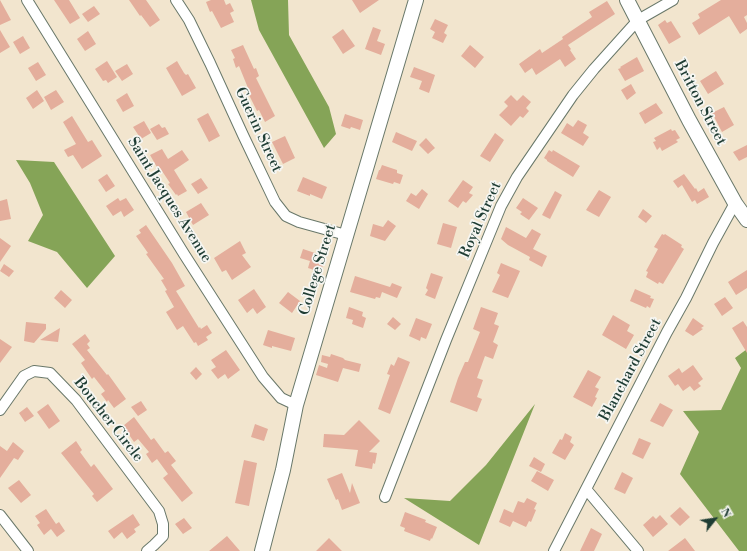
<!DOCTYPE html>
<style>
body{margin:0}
#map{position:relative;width:747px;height:551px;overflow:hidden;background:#f2e5ce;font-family:"Libre Bodoni",serif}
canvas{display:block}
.north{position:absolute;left:695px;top:499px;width:40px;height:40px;-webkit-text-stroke:3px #f6f6f2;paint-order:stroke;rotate:60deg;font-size:11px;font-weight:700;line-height:16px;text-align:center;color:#1f3d34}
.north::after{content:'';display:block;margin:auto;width:14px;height:18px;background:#1f3d34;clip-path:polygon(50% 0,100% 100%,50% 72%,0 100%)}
</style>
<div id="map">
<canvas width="747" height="551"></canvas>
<div class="north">N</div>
</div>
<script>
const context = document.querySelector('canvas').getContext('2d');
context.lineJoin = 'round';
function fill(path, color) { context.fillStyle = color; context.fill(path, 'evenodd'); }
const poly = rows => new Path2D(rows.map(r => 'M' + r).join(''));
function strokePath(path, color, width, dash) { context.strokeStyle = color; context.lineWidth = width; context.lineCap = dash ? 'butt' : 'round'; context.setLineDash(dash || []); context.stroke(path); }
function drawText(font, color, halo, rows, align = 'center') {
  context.font = font + ' "Libre Bodoni",serif'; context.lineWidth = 3.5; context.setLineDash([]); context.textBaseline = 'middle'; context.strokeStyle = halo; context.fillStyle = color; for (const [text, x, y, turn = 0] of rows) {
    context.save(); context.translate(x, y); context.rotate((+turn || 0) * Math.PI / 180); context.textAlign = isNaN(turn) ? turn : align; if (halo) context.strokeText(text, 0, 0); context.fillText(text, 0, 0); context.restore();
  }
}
const forest = poly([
 [251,0,288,0,289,35,329,107,336,134,324,148,259,30],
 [16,160,54,162,115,256,87,288,57,252,28,241,43,215,30,183],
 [747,349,747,551,739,551,680,474,699,432,683,411,721,410,741,368,735,358],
 [535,404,479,545,404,498,450,501,486,465]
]);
const building = poly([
 [0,0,11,20,0,25],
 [54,0,69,0,80,18,70,24],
 [129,0,146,0,160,20,150,27,141,15,140,16],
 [211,0,224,0,226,5,230,3,234,11,230,13,234,22,221,28,212,11,210,12,206,2],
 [352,0,379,0,360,13],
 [721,0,747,0,747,15,744,17,747,23,747,29,740,34,729,16,699,35,692,23,700,18,698,14],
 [607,1,615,14,568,45,571,49,570,50,576,59,565,67,560,59,536,75,532,68,525,73,519,64,540,49,542,53,563,39,562,37,592,17,589,12],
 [94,6,100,14,88,22,82,14],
 [435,19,448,25,444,33,447,35,443,43,432,38,435,32,430,29],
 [665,20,667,23,671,21,681,37,669,44,658,25],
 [373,27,381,30,377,41,385,44,381,55,365,49],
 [343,29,355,46,343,54,332,37],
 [0,30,10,47,0,53],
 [88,31,96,44,85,51,77,39],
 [23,36,30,48,20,54,13,42],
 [243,45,254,69,256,68,259,76,256,78,275,116,265,122,259,110,257,111,246,89,248,88,239,66,236,68,233,59,235,58,231,50],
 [470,45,484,57,475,68,461,56],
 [637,57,644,71,625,81,618,69,621,68,620,67],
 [107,61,117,77,108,83,106,80,103,81,95,69],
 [177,61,184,73,186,75,188,74,196,88,182,96,166,68],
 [38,62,46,75,36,81,28,68],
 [127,64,133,74,122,81,115,71],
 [414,67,435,75,429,93,419,89,422,81,410,77],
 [716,71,724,84,708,94,700,81],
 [631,84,636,93,627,100,621,90],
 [37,90,44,101,33,109,26,98],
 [56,90,64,102,51,110,44,97],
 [127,93,134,106,123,112,116,100],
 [511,95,517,101,523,95,531,102,526,108,529,111,523,118,520,116,511,126,499,115,508,106,504,102],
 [656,103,663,113,645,124,639,113],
 [724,107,734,125,722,132,712,113],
 [208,113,220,136,209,142,197,119],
 [345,114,363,120,360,130,351,127,350,129,341,126],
 [72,116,88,142,92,140,102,156,82,169,73,155,68,157,64,150,76,144,63,122],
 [578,120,587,125,583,133,589,137,583,146,561,133,567,123,573,127],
 [144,121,151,133,141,139,133,127],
 [159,124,162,128,165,127,169,134,157,140,150,129],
 [671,129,672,131,675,130,680,138,676,140,678,142,662,151,660,147,657,150,653,142,656,141,654,138],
 [396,132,417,141,412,151,392,142],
 [495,133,504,140,490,162,480,156],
 [285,136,295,158,283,164,272,142],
 [426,138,435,148,428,154,419,145],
 [747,145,747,157,739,161,733,152],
 [162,149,168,159,182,150,189,160,174,170,187,191,178,196,177,194,176,195,168,184,170,183,160,168,158,169,150,155],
 [549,150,552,152,553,150,580,166,573,177,547,161,547,160,544,158],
 [382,165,397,170,397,173,403,175,400,184,394,182,393,184,376,179,379,170,380,170],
 [107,174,115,186,106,192,98,180],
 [684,174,695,189,696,188,698,192,704,188,709,197,697,204,695,200,692,202,682,185,678,188,673,181],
 [303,177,327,187,322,199,310,194,310,196,297,191],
 [201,178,208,188,198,194,191,184],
 [463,180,473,187,469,193,473,195,466,203,463,201,458,208,448,201],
 [422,189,428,194,419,209,406,201,411,193,416,196],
 [599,190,611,197,599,217,586,210],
 [555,191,562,195,550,219,542,215],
 [118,198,120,201,126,198,134,210,124,217,121,211,113,216,106,206],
 [523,198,538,208,529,220,520,214,522,212,516,208],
 [7,199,11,219,0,221,0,201],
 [201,203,209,215,193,225,186,212],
 [643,209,652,216,646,223,638,217],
 [388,220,396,226,385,241,370,236,373,224,383,227],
 [443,223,457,227,451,248,437,244],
 [146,225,172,263,185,286,176,291,181,299,199,328,200,327,201,329,207,325,212,333,206,337,208,340,198,346,196,342,194,343,183,326,177,330,166,312,174,307,165,291,167,290,161,280,164,279,146,254,148,253,136,236,141,233,139,230],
 [506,227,526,238,532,229,541,234,533,249,547,256,542,267,529,260,530,257,508,245,501,239],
 [662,234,664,235,665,234,682,245,681,247,684,249,663,284,659,282,658,284,646,277,648,272,646,271,658,249,654,247],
 [0,238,11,246,0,262],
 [240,241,246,253,242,255,251,267,232,280,226,270,222,272,214,258],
 [303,249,318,254,316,260,324,263,320,272,308,268,310,261,300,258],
 [501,263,520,271,508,298,492,292,500,275,497,273],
 [4,264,14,271,9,277,0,271],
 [747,270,747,288,736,295,728,282],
 [431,273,443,277,435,299,425,295,428,290,426,288],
 [355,276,390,287,392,283,402,287,397,298,382,292,380,298,376,297,375,299,350,292],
 [254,289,266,307,257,314,253,308,247,313,238,300],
 [635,289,651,296,650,298,654,299,650,308,647,306,646,308,630,301],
 [61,290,72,300,65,308,54,298],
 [288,292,300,301,292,313,279,303],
 [725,297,733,308,722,316,714,304],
 [349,307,363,312,362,316,366,318,363,328,352,324,353,320,346,318],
 [481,307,498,313,494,324,499,326,493,342,498,345,493,359,485,356,477,378,483,380,477,397,482,399,477,412,450,402,458,378,465,362,468,362,480,332,473,329],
 [613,315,630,325,627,331,634,335,626,349,602,335],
 [393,317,401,324,395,330,387,324],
 [416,318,432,324,426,339,421,337,420,341,409,336],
 [693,318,704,326,701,328,703,329,693,336,685,331],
 [743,321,747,327,747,353,732,328],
 [26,322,46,324,46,329,34,343,24,341],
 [60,328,58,342,40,340],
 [268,330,295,338,291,351,272,346,272,348,263,345],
 [85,334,90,341,87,344,90,348,87,350,107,375,108,374,126,399,114,408,108,400,107,402,101,394,105,391,94,377,92,379,81,363,85,360,72,344],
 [0,339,12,347,0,363],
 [226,350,240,370,228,379,225,374,218,379,211,370,216,367,211,360],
 [331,354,343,358,345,360,361,364,359,372,343,368,338,382,316,375,319,365,327,368,328,364,321,362,322,355,330,357],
 [398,357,410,362,390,414,378,409,390,375,387,374,391,364,394,366],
 [693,365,703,379,698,383,701,386,694,391,690,386,683,391,678,384,675,386,668,376,679,368,682,373],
 [196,367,202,374,196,380,190,373],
 [588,370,601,377,595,387,599,389,595,397,597,398,592,407,573,397],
 [141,401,147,410,138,416,131,407],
 [660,403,673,410,663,427,650,421],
 [48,404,60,421,49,429,37,412],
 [27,407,34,416,25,422,19,413],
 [134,417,151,440,154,438,165,453,168,451,176,461,171,465,193,493,182,502,163,478,168,474,157,459,152,463,146,454,149,452,138,439,134,442,123,426],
 [359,420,380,441,369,452,377,453,375,464,373,463,372,469,355,466,358,450,323,447,324,434,344,435],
 [255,424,268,429,264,441,251,437],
 [565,433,572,437,570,442,574,445,565,460,552,453,560,439,562,440],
 [639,438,651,443,643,459,632,454],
 [76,441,82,450,80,452,91,467,94,464,113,489,97,502,92,496,94,494,61,453],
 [13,442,24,451,18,460,14,458,0,478,0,446,7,451],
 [534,457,545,464,541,472,529,466],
 [244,460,257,463,249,506,235,503],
 [537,471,554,480,548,491,531,481],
 [622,472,633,478,625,494,614,489],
 [342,473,350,493,352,483,360,503,342,510,338,499,336,500,327,479],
 [19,480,31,495,21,503,8,488],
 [527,498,537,503,534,509,536,510,531,522,529,521,526,527,513,521,510,527,499,522,504,509,513,513,518,501,524,503],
 [680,507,690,517,680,526,670,516],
 [46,509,56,524,59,522,65,531,57,537,51,529,44,535,37,525,40,523,35,516],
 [405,512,426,520,425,522,437,527,432,539,431,538,430,541,404,531,405,528,400,526],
 [133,514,140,525,134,529,136,532,127,539,122,532,114,539,108,531],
 [660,515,668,524,653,537,643,525,653,516,656,519],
 [184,518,192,528,183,534,175,524],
 [591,528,602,534,594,551,580,551],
 [227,536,240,551,209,551],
 [329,538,342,551,316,551],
 [685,538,695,551,668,551]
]);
const street = poly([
 [27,0,184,254,263,377,281,398,296,405],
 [176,0,189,20,210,63,243,135,275,202,286,216,299,222,346,235],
 [0,410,24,376,34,371,50,373,76,400,159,511,163,524,163,536,154,545,147,551],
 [586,489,638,551],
 [385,497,446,340,501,206,517,177,573,95,594,69,638,20,673,0],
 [0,515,28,551],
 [554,551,667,332,686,298,713,243,735,203]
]);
const secondary = poly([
 [627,0,689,120,735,203,747,220],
 [262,551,283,470,296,405,416,0]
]);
const streetNames = [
 ["Britton Street",700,103,62],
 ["Guerin Street",258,130,65],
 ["Saint Jacques Avenue",169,200,58],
 ["Royal Street",481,220,-66],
 ["College Street",318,270,-73],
 ["Blanchard Street",631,370,-62],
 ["Boucher Circle",108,420,52]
];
fill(forest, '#85a457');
fill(building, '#e4ae9c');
strokePath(street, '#69786a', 12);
strokePath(secondary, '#69786a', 16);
strokePath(street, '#fff', 10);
strokePath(secondary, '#fff', 14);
drawText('15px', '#1f3d34', '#f6f6f2', streetNames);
</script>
